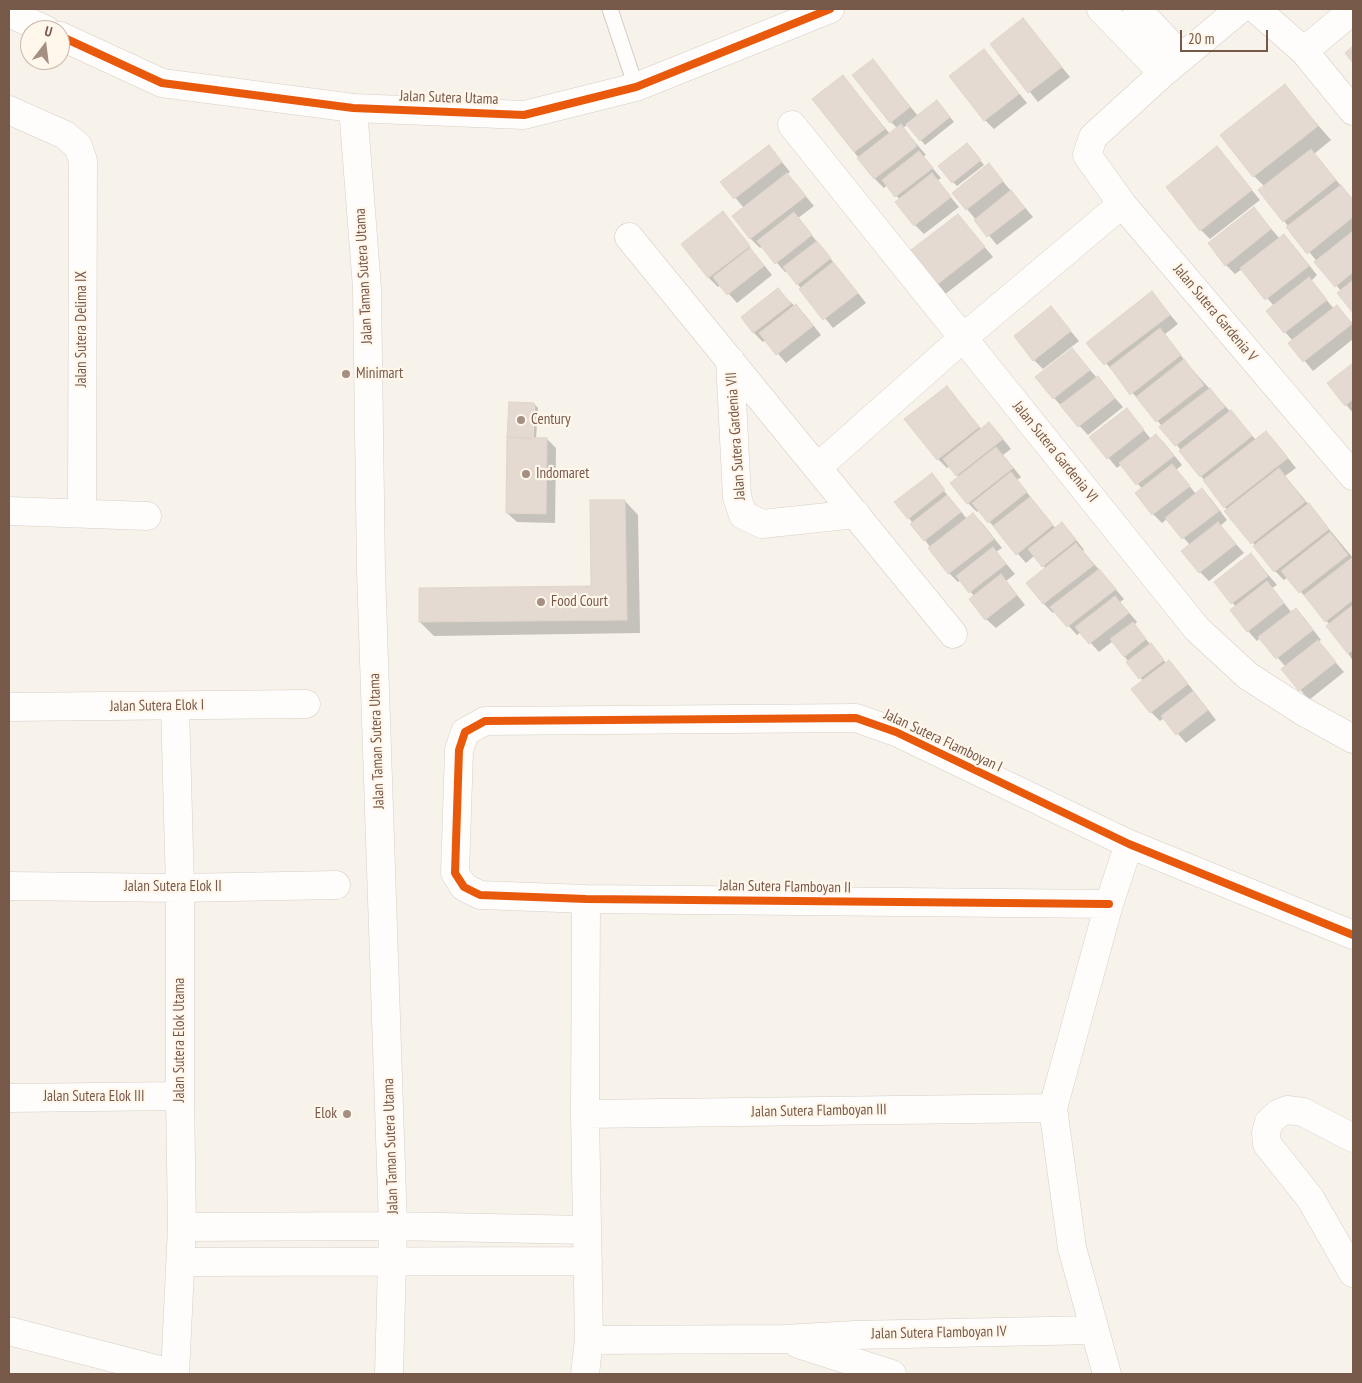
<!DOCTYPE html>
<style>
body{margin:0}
#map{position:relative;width:1362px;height:1383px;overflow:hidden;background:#f7f2ea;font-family:"PT Sans Narrow",sans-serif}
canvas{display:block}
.frame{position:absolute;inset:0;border:10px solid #775949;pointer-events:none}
.north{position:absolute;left:20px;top:20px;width:50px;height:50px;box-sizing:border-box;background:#fff7eb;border:1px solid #c9b8aa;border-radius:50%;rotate:15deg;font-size:14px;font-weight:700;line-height:20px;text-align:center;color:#775949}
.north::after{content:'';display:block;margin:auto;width:18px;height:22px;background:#a48f81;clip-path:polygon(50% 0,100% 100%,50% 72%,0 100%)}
.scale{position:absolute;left:1180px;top:30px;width:88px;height:22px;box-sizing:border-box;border:2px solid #775949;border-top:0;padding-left:6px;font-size:15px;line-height:18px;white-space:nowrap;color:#775949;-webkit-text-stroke:4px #fff7eb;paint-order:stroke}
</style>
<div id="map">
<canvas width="1362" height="1383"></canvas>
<div class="frame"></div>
<div class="north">U</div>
<div class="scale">20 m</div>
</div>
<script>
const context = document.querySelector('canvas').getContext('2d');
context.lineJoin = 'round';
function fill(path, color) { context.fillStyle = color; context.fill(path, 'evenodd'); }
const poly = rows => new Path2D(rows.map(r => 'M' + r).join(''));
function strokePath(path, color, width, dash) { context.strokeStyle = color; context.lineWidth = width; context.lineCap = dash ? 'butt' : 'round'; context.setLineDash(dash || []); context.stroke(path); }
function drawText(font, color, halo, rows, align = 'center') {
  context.font = font + ' "PT Sans Narrow",sans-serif'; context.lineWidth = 4.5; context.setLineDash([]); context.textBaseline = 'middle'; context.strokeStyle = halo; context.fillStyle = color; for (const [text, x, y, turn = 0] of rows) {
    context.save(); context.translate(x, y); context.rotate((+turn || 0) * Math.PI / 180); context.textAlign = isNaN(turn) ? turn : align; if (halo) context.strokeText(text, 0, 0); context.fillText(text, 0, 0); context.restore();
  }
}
const shadow = poly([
 [1023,20,1070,77,1038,102,991,44],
 [984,51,1027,103,994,129,985,120],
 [873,61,918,116,941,106,954,122,925,145,908,124,903,128,926,155,923,157,941,178,937,181,959,207,924,234,915,225,900,200,887,185,884,188,875,179,814,100,843,77,890,134,897,128,891,122],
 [1284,86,1331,140,1314,154,1353,200,1353,311,1339,293,1341,291,1284,221,1265,187,1254,176],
 [769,146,790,172,787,174,814,206,798,218,866,303,833,328,787,271,785,272,762,246,760,248,751,239,734,216,744,208,722,182],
 [1217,148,1260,200,1210,239,1201,230],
 [971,149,984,165,957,186,953,182],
 [989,165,1033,217,997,245,967,209],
 [1254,209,1280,239,1284,236,1293,245,1317,275,1311,281,1334,309,1337,306,1353,324,1353,339,1313,371,1290,343,1293,341,1285,332,1274,306,1242,269,1235,274,1226,265],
 [722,213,772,275,737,303,721,285,718,287,709,278,683,244],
 [958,215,993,257,944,295,935,286],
 [1152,293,1178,324,1165,334,1188,365,1256,440,1266,433,1275,442,1296,468,1285,476,1353,558,1353,661,1330,625,1288,577,1284,580,1275,571,1162,426,1088,343],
 [787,299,805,315,821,335,786,363,766,340,763,342,754,333,742,317],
 [1051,308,1079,341,1043,369,1034,360],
 [1072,350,1123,407,1088,435,1054,398],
 [1353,365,1353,413,1329,384],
 [947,387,982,430,989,424,998,433,1011,449,1003,455,1021,477,1017,480,1056,529,1062,524,1071,533,1084,550,1083,551,1124,599,1120,602,1137,622,1134,625,1166,663,1178,671,1216,720,1186,743,1164,718,1160,721,1151,712,1133,689,1143,681,1113,641,1099,652,1081,632,1077,635,1055,611,1053,613,1044,604,1028,583,1046,569,1034,556,1026,563,979,510,977,512,968,503,959,477,950,466,947,468,938,459],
 [510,403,534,404,538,408,536,439,547,439,556,448,555,523,517,522,507,513],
 [533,406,535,406,533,444,531,444],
 [1127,410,1151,439,1156,435,1165,444,1182,465,1176,470,1196,494,1202,490,1211,499,1227,520,1220,526,1244,553,1209,581,1200,572,1190,545,1167,519,1162,523,1153,514,1137,493,1142,489,1122,464,1117,468,1091,437],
 [931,475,967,519,973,514,982,523,1002,548,996,552,1015,574,1006,581,1025,605,996,628,986,619,974,596,961,580,958,582,949,573,909,518],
 [625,501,638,515,640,633,434,636,420,622,593,588],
 [1251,555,1277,585,1272,588,1292,613,1296,610,1305,619,1321,640,1318,642,1344,672,1309,700,1283,669,1286,667,1260,638,1257,641,1248,631,1232,610,1236,607,1215,582]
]);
const building = poly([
 [1023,18,1062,67,1028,93,990,44,1023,18],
 [1353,46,1353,63,1345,53,1353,46],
 [984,49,1019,94,984,121,949,76,984,49],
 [873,59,910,107,890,123,852,75,873,59],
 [843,75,885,129,854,152,812,99,843,75],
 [1285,84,1318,126,1253,177,1220,135,1285,84],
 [937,100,950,117,920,141,906,124,937,100],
 [901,124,917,146,874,179,857,158,901,124],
 [967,143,981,160,952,183,938,166,967,143],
 [769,145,782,162,734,199,720,182,769,145],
 [1217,146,1252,190,1200,231,1166,187,1217,146],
 [1311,149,1336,180,1283,222,1258,190,1311,149],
 [919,151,933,168,895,197,882,180,919,151],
 [989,163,1003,181,966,210,952,193,989,163],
 [787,173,806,196,750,239,732,216,787,173],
 [932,173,951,197,914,226,895,202,932,173],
 [1341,185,1353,200,1353,217,1307,254,1286,227,1341,185],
 [1011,190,1025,208,987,237,974,220,1011,190],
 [1254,207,1271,229,1225,266,1208,243,1254,207],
 [723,211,750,246,708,278,681,244,723,211],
 [794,212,812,235,775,264,757,241,794,212],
 [958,214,985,247,934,287,907,253,958,214],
 [1353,231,1353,272,1335,287,1314,262,1353,231],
 [1284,234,1309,266,1265,300,1240,268,1284,234],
 [817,241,831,258,797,285,783,267,817,241],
 [750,248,764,266,727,295,713,277,750,248],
 [833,262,858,293,823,320,799,289,833,262],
 [1309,277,1327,300,1284,333,1266,311,1309,277],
 [1353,280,1353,313,1337,293,1353,280],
 [778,288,791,304,753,333,741,317,778,288],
 [1152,291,1170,315,1104,365,1086,343,1152,291],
 [796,304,813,326,776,355,759,333,796,304],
 [1337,305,1352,324,1303,362,1288,343,1337,305],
 [1051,306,1071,331,1033,361,1014,336,1051,306],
 [1160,328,1181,355,1130,395,1110,367,1160,328],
 [1072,348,1090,370,1053,399,1035,377,1072,348],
 [1184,359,1204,385,1156,422,1136,397,1184,359],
 [1353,363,1353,399,1345,406,1327,383,1353,363],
 [1098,376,1115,398,1078,427,1060,405,1098,376],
 [947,386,979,427,937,460,904,419,947,386],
 [1210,388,1225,407,1175,446,1159,427,1210,388],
 [509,402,534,403,532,439,507,437,509,402],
 [1127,408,1144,430,1107,459,1089,437,1127,408],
 [1231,410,1252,436,1200,477,1179,451,1231,410],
 [989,422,1003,439,956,476,943,459,989,422],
 [1266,431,1288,458,1224,508,1203,480,1266,431],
 [1156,434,1174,456,1136,485,1119,463,1156,434],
 [507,437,547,438,546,514,506,513,507,437],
 [996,447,1013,468,967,504,950,483,996,447],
 [1172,464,1190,486,1152,515,1135,493,1172,464],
 [1279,468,1305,502,1251,544,1224,511,1279,468],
 [1011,472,1027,492,988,523,972,503,1011,472],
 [932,473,945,490,908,519,894,502,932,473],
 [1202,488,1219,511,1182,539,1165,518,1202,488],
 [947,495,961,512,924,541,910,524,947,495],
 [1030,497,1053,525,1016,555,993,526,1030,497],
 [590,500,625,500,627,620,419,622,419,588,591,586,590,500],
 [1309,503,1329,529,1274,572,1253,546,1309,503],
 [973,513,994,539,948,574,928,548,973,513],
 [1062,522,1076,540,1042,567,1028,549,1062,522],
 [1218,522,1236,544,1199,573,1181,551,1218,522],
 [1330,532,1348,555,1299,593,1281,571,1330,532],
 [1076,543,1094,565,1043,604,1026,583,1076,543],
 [993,547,1006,564,969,593,956,576,993,547],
 [1251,553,1268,576,1231,604,1214,582,1251,553],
 [1353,557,1353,600,1325,622,1304,595,1353,557],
 [1099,569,1116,589,1067,627,1050,607,1099,569],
 [1001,574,1017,595,985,620,969,599,1001,574],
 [1267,581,1284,603,1247,632,1230,610,1267,581],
 [1115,596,1129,613,1089,644,1075,627,1115,596],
 [1353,605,1353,650,1348,654,1326,626,1353,605],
 [1296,608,1313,630,1276,659,1258,637,1296,608],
 [1133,622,1146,639,1124,657,1110,639,1133,622],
 [1318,640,1336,662,1299,691,1281,669,1318,640],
 [1151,643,1164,660,1139,679,1126,662,1151,643],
 [1169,660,1188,684,1150,713,1131,689,1169,660],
 [1193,691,1208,710,1176,735,1161,716,1193,691]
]);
const service = poly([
 [610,9,636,87]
]);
const minor = poly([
 [1101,9,1163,73],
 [1137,9,1182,57],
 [1240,9,1163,73,1093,137,1087,155,1122,204,1353,476],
 [1256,9,1304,51,1353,111],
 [1304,51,1353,10],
 [353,108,367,288,371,571,393,1226,389,1374],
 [9,110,65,135,78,146,83,161,82,512],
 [792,125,1197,629,1248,676,1304,712,1353,739],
 [629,237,953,634],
 [730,360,737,497,743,515,762,524,856,514],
 [818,467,963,338,1122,204],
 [9,511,147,516],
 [9,707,306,704],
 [9,886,180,888,336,885],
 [1109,904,586,899,480,895,464,887,455,873,459,750,465,732,485,721,856,718,896,732,1129,844,1353,935],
 [9,1098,180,1096],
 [585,1114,1053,1108],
 [1353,1138,1303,1112,1287,1110,1279,1113,1269,1122,1266,1133,1267,1144,1310,1198,1353,1273],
 [182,1227,393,1226,586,1230],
 [181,1262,588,1261],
 [9,1331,175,1374],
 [589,1340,785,1339,855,1335,1094,1330],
 [798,1344,892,1374],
 [175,1374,182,1227,180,1096,180,888,175,706],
 [585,1374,589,1340,585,1114,586,899],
 [1107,1374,1072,1248,1053,1108,1109,904,1129,844]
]);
const tertiary = poly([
 [9,13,46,30],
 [60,36,162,83,353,108,524,115,636,87,830,9]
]);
const cycleway = poly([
 [60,36,162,83,353,108,524,115,636,87,830,9],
 [1109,904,586,899,480,895,464,887,455,873,459,750,465,732,485,721,856,718,896,732,1129,844,1353,935]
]);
const markers = [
 [346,374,5,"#a48f81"],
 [521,420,5,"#a48f81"],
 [526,474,5,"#a48f81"],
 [541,602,5,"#a48f81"],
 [347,1114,5,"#a48f81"]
];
const streetNames = [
 ["Jalan Sutera Utama",449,98,2],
 ["Jalan Taman Sutera Utama",364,276,-93],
 ["Jalan Sutera Gardenia V",1215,313,50],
 ["Jalan Sutera Delima IX",82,329,-90],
 ["Jalan Sutera Gardenia VII",736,436,-94],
 ["Jalan Sutera Gardenia VI",1055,452,51],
 ["Jalan Sutera Elok I",157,706,-1],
 ["Jalan Taman Sutera Utama",377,741,-92],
 ["Jalan Sutera Flamboyan I",943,741,25],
 ["Jalan Sutera Elok II",173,887],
 ["Jalan Sutera Flamboyan II",785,887,1],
 ["Jalan Sutera Elok Utama",180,1040,-90],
 ["Jalan Sutera Elok III",94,1097],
 ["Jalan Sutera Flamboyan III",819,1111,-1],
 ["Jalan Taman Sutera Utama",391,1146,-92],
 ["Jalan Sutera Flamboyan IV",939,1333,-1]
];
const poiNames = [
 ["Minimart",356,374],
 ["Century",531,420],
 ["Indomaret",536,474],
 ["Food Court",551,602],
 ["Elok",337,1114,"right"]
];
fill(shadow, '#0003');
fill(building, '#e4dad2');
strokePath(building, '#e0d5cc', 1);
strokePath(service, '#d6cec7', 17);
strokePath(minor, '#d6cec7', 29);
strokePath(tertiary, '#d6cec7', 29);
strokePath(service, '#fefdfc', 15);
strokePath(minor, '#fefdfc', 28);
strokePath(tertiary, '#fefdfc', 28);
strokePath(cycleway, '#e8590c', 8);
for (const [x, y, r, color] of markers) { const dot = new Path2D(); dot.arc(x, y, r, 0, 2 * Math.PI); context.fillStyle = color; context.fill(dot); strokePath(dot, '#fff7eb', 2); }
drawText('15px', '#775949', '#fff7eb', streetNames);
drawText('15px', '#775949', '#fff7eb', poiNames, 'left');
</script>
